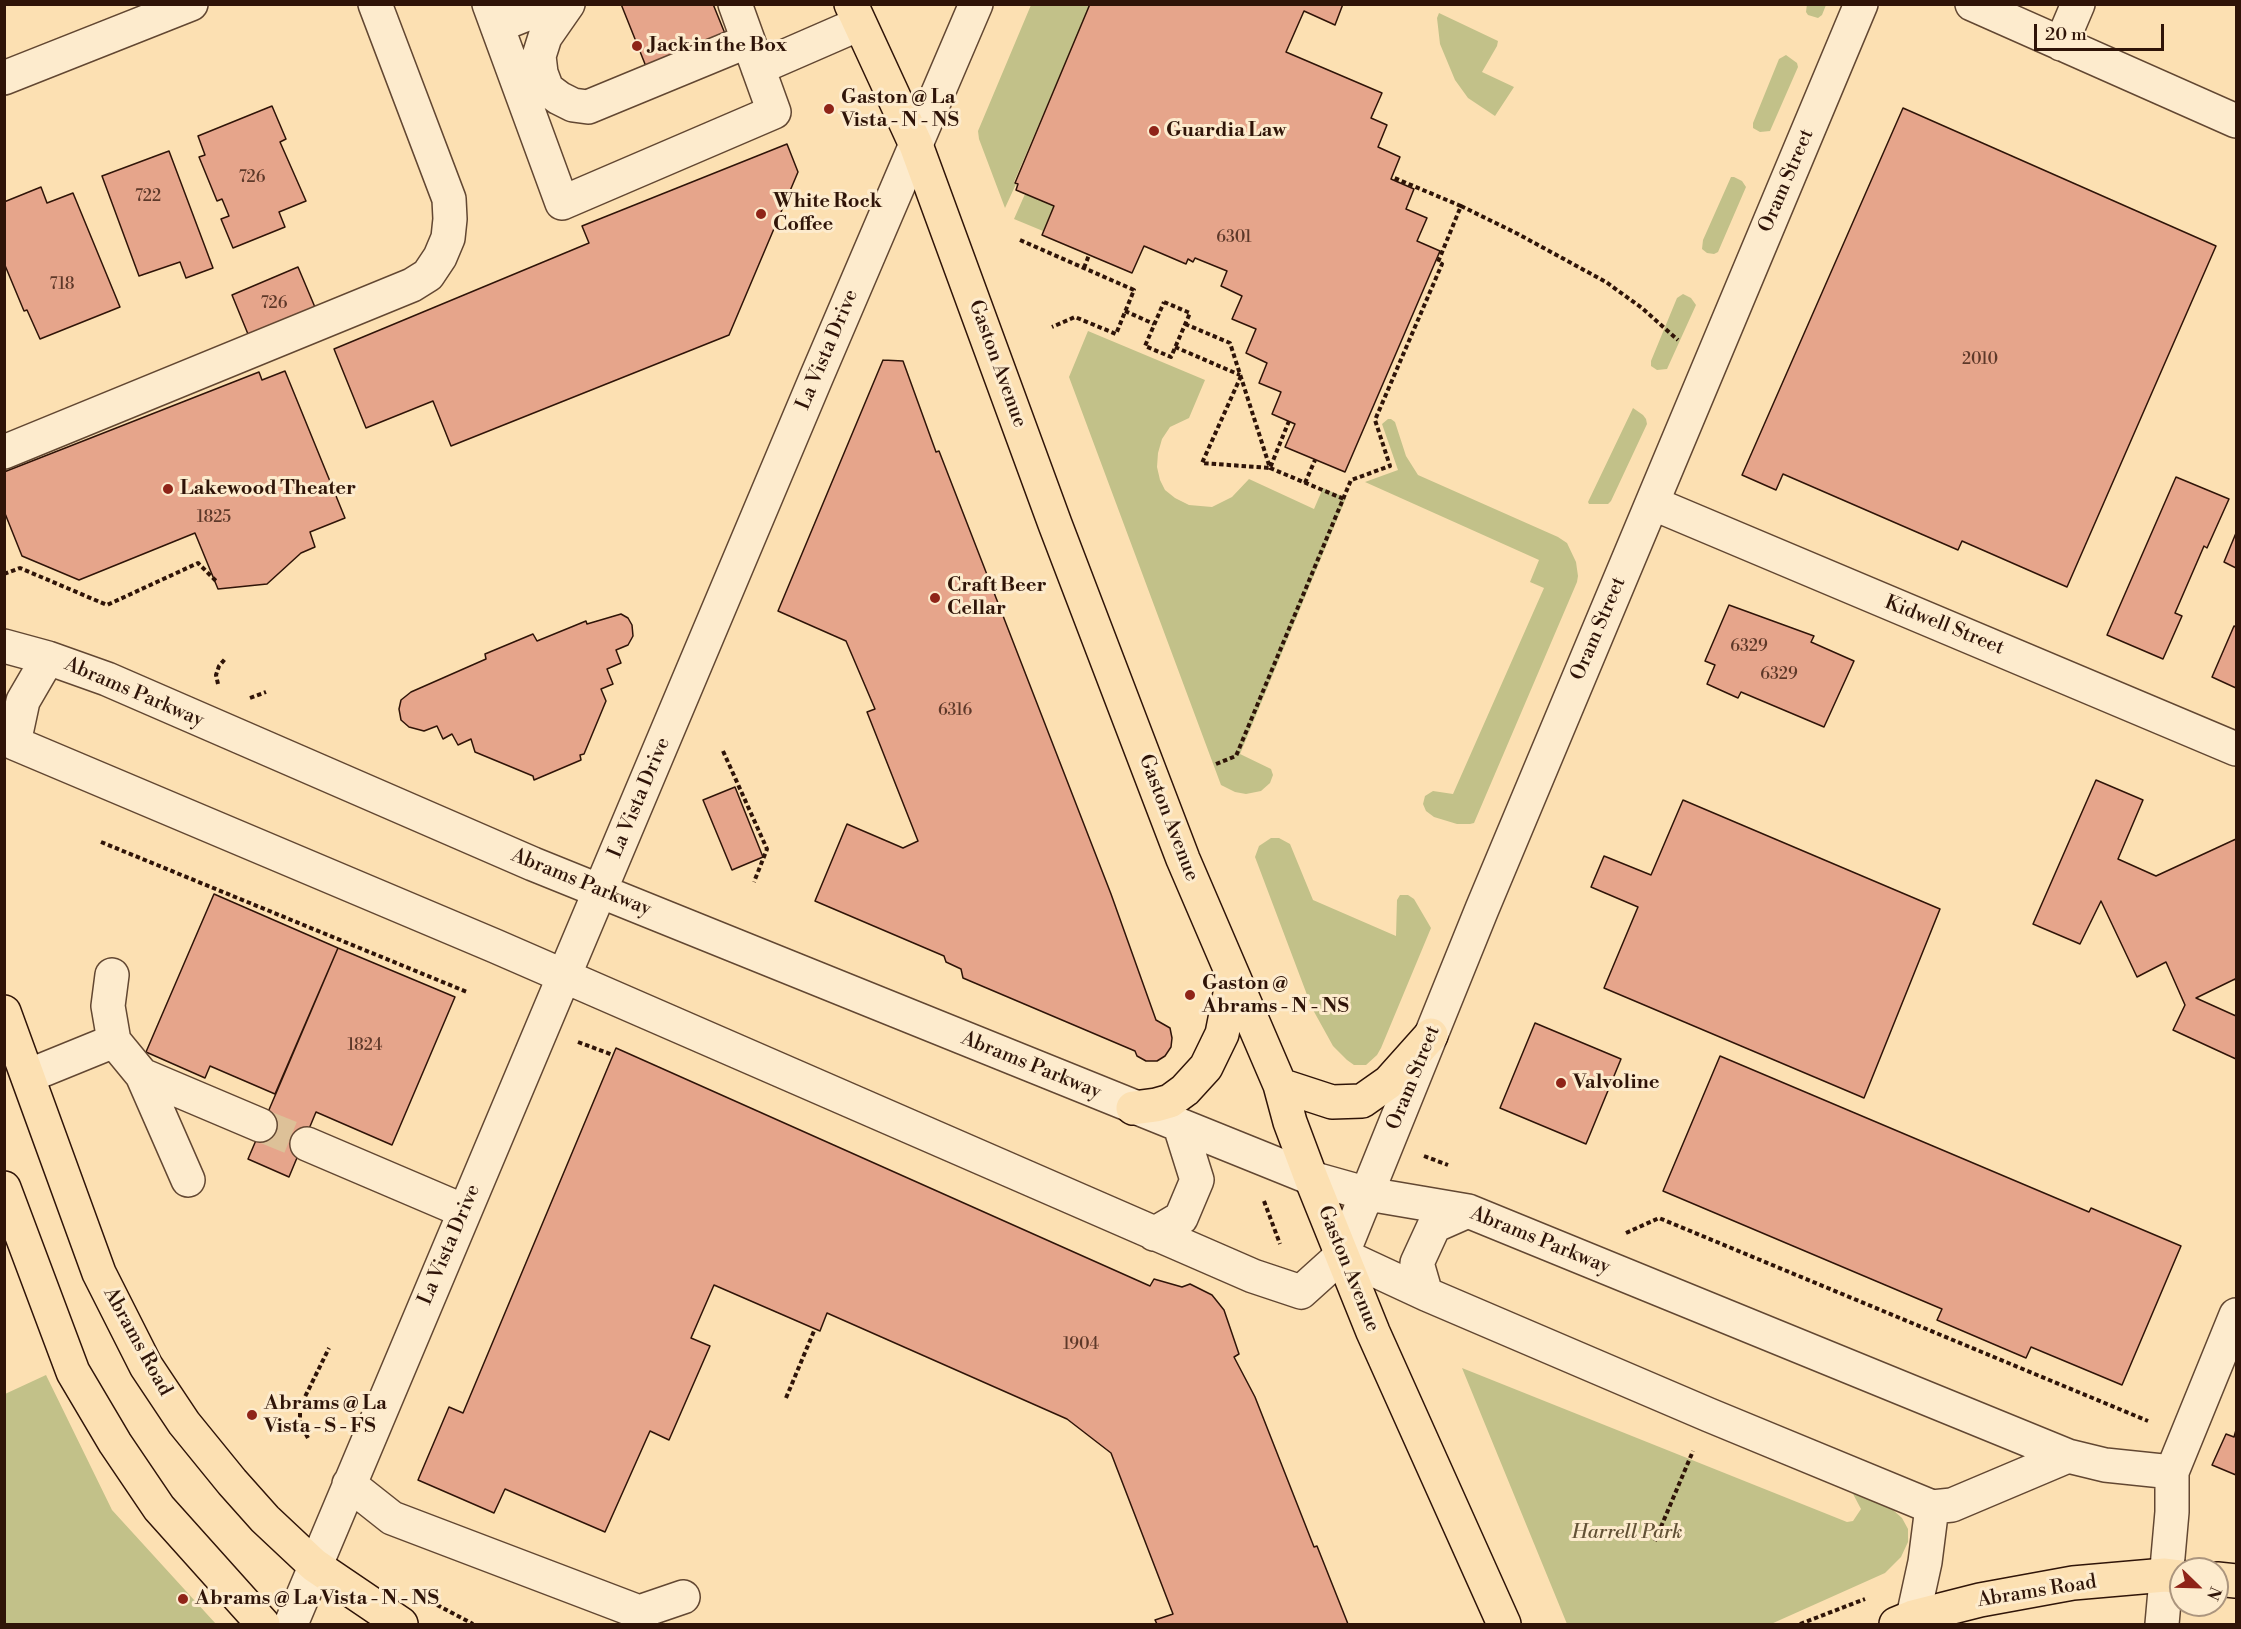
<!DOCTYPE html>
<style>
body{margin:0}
#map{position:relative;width:2241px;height:1629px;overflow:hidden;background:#fce0b2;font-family:"Libre Bodoni",serif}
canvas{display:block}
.frame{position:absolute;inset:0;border:6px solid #2f1408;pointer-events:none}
.north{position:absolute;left:2169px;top:1557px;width:60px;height:60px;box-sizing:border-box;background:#fdebcd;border:2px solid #ab957e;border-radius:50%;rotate:113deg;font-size:16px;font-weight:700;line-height:24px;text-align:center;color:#2f1408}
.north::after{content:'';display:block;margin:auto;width:21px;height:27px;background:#8f2418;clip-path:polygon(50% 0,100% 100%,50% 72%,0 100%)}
.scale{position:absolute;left:2034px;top:24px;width:130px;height:27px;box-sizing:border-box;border:3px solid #2f1408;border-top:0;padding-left:8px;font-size:18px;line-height:21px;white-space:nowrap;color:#2f1408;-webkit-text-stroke:4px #fdebcd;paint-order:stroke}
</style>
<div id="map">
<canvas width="2241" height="1629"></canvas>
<div class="frame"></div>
<div class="north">N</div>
<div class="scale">20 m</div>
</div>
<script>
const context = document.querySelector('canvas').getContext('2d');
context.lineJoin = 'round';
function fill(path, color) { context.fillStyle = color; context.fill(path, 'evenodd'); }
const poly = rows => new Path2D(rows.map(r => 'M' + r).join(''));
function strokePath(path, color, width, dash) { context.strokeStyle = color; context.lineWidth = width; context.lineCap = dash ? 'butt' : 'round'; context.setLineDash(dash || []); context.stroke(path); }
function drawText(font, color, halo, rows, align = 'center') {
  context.font = font + ' "Libre Bodoni",serif'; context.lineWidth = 6; context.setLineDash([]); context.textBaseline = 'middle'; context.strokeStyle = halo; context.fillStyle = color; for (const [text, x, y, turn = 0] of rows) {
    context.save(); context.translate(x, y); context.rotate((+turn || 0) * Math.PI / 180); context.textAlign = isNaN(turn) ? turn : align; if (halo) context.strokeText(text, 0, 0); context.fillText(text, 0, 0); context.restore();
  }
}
const green = poly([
 [1807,4,1826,4,1826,5,1822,15,1818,18,1808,15,1806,12],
 [1031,5,1090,5,1014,182,1016,184,1005,208,979,139,978,131],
 [1439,13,1498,41,1497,46,1482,72,1514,87,1495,116,1468,98,1455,80,1440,44,1437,18],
 [1786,55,1797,63,1798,67,1770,131,1760,132,1753,128,1753,123,1779,59],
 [1731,177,1734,177,1742,181,1746,187,1718,252,1714,254,1707,253,1702,249,1703,240],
 [1025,194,1054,206,1043,231,1014,219],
 [1683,294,1691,298,1696,305,1667,369,1657,370,1651,366,1651,361,1677,298],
 [1088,331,1205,380,1189,418,1170,427,1162,439,1158,453,1157,467,1160,480,1165,490,1175,498,1189,505,1212,507,1232,497,1249,479,1314,509,1323,488,1346,498,1240,754,1271,769,1273,775,1270,783,1261,791,1246,794,1235,792,1221,785,1069,377],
 [1633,408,1643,415,1646,419,1647,424,1611,501,1608,504,1589,504,1588,502],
 [1388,419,1391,419,1395,422,1406,456,1418,475,1558,537,1567,543,1576,562,1578,576,1577,582,1474,823,1470,824,1457,824,1434,817,1426,811,1423,804,1425,796,1433,791,1453,794,1544,588,1530,582,1539,560,1365,482,1398,470,1382,424],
 [1271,838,1279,838,1290,844,1313,900,1396,936,1397,900,1400,895,1408,895,1414,899,1431,928,1381,1048,1377,1055,1366,1065,1354,1065,1347,1060,1333,1046,1312,1008,1255,857,1259,846],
 [1462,1368,1847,1522,1853,1521,1861,1509,1852,1492,1869,1499,1893,1510,1902,1518,1908,1529,1908,1542,1901,1557,1885,1573,1771,1624,1567,1624],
 [46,1375,112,1510,216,1624,5,1624,5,1394]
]);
const building = poly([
 [621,4,713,4,730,46,651,79,621,4],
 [1090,4,1343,4,1335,25,1304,11,1286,52,1382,93,1371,118,1387,125,1378,147,1400,157,1391,179,1414,189,1406,209,1427,218,1417,241,1440,251,1345,472,1285,447,1295,424,1272,414,1281,392,1259,383,1267,363,1246,353,1256,329,1232,319,1242,296,1221,286,1227,271,1195,258,1193,262,1188,259,1186,264,1144,246,1132,273,1042,235,1054,206,1016,190,1018,184,1015,183,1090,4],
 [272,106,286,139,280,142,306,201,279,212,285,227,233,248,221,219,229,216,222,199,217,201,199,157,205,155,198,136,272,106],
 [1903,108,2216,246,2067,587,1962,541,1958,550,1783,474,1776,490,1742,475,1903,108],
 [787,144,798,172,729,335,451,446,433,401,366,428,334,349,589,243,582,226,787,144],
 [169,151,213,268,186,278,180,262,139,276,102,176,169,151],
 [41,187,47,203,73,193,120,307,40,339,27,310,24,311,4,263,4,202,41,187],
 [298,267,317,312,250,339,232,295,298,267],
 [883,360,903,361,936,452,939,451,1111,894,1156,1020,1170,1028,1172,1038,1171,1047,1165,1056,1157,1061,1146,1061,1137,1056,1135,1051,963,978,961,969,946,962,944,956,815,901,847,824,903,848,918,841,867,712,875,709,846,641,778,611,883,360],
 [285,371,345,518,310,532,315,547,301,553,267,584,218,589,195,533,79,580,22,556,4,511,4,472,259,372,262,380,285,371],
 [2176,477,2229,499,2207,548,2204,546,2175,613,2182,616,2163,659,2107,635,2176,477],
 [2236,533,2236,568,2224,562,2236,533],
 [1729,605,1814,636,1811,642,1854,661,1824,727,1741,692,1738,698,1707,684,1715,665,1705,661,1729,605],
 [621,614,628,618,632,625,633,636,628,645,616,650,621,663,607,669,613,684,601,689,606,701,584,754,580,755,581,760,534,780,533,776,475,752,471,739,458,745,452,734,443,739,437,726,424,731,409,727,401,720,399,709,401,700,411,692,486,659,485,654,533,634,537,641,586,621,587,624,621,614],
 [2234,626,2236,627,2236,688,2212,677,2234,626],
 [2096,780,2143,800,2118,859,2156,876,2236,839,2236,981,2235,979,2196,998,2236,1016,2236,1059,2173,1030,2185,1005,2166,962,2137,977,2101,901,2080,944,2033,924,2096,780],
 [735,787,763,857,732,870,703,800,735,787],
 [1683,800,1940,909,1864,1098,1604,988,1638,907,1591,887,1604,856,1651,875,1683,800],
 [214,894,338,948,275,1094,210,1066,205,1078,146,1052,214,894],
 [338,948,455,997,392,1145,316,1112,289,1177,248,1159,338,948],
 [1535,1023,1621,1059,1586,1144,1500,1108,1535,1023],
 [616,1048,1150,1286,1154,1279,1182,1287,1190,1284,1212,1295,1224,1310,1239,1354,1234,1357,1255,1397,1314,1547,1317,1546,1348,1624,1157,1624,1155,1620,1173,1614,1111,1453,1067,1419,827,1313,820,1331,714,1285,691,1338,710,1346,669,1440,650,1431,605,1532,505,1489,494,1513,418,1480,449,1407,463,1413,616,1048],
 [1720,1056,2089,1212,2091,1208,2181,1246,2122,1385,2031,1347,2026,1358,1937,1320,1942,1309,1663,1191,1720,1056],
 [2236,1430,2236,1475,2212,1465,2226,1434,2234,1437,2236,1430]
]);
const minorTunnel = poly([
 [260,1125,307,1144]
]);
const path = poly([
 [1461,206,1518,234,1606,282,1642,308,1678,340],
 [1020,240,1134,290,1116,334,1075,317,1052,327],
 [1084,268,1089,255],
 [1164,302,1190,313,1171,357,1145,346,1164,302],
 [1125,311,1154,324],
 [1185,324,1230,343,1270,468,1344,499],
 [1175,347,1240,375],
 [1241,376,1202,463,1270,468,1289,421],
 [1305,483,1315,460],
 [4,574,20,568,107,605,198,563,216,581],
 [218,684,216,675,219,666,225,659],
 [250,698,266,692],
 [723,751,767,849,754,882],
 [1216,764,1236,756,1351,480,1390,466,1375,420,1442,264,1438,262,1461,206,1392,177],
 [101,842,467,992],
 [578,1042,613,1055],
 [1424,1156,1448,1165],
 [1264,1201,1280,1244],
 [1626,1233,1659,1218,2148,1421],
 [786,1398,814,1331],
 [308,1438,300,1423,300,1407,329,1348],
 [1655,1541,1693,1451],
 [437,1605,473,1624],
 [1800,1624,1865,1599]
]);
const minor = poly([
 [489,4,562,203,774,112,735,4],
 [568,4,545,37,539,56,541,73,547,89,559,98,573,105,588,107,748,41],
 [1972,4,2236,121],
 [497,26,552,4],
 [2061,44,2078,4],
 [758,68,859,24],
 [4,78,191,4],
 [4,452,412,285,428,275,440,257,448,238,450,219,449,199,375,4],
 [1652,503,2236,749],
 [4,646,48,658,107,679,533,864,1311,1178,1368,1194,1468,1211,2068,1456,2105,1465,2172,1472],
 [14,743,495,946,1253,1276,1301,1292,1342,1255,1482,909,1861,4],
 [14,743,23,701,48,658],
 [112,975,108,1006,114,1041,142,1075,188,1180],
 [142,1075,260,1125],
 [28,1076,114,1041],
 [307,1144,464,1211],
 [1154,1234,1181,1218,1197,1180,1180,1126],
 [1342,1255,1426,1294,1709,1415,1932,1507,1952,1505,2068,1456],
 [1426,1294,1417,1263,1434,1226,1468,1211],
 [349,1484,392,1518,639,1612,683,1597],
 [1913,1617,1925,1562,1932,1507],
 [291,1624,816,378,976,4],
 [2162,1624,2172,1512,2172,1472,2236,1315]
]);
const major = poly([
 [851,4,916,145,1055,524,1183,859,1280,1085,1290,1122,1311,1178,1373,1332,1504,1624],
 [4,1012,99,1273,146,1366,184,1423,232,1482,265,1519,314,1565,401,1624],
 [1280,1085,1332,1102,1362,1101,1389,1082,1431,1035],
 [1133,1108,1156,1105,1170,1101,1185,1090,1206,1067,1222,1034,1233,979],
 [4,1188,73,1372,115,1443,159,1508,263,1624],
 [2217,1579,2236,1581],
 [1896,1624,1913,1617,1980,1600,2073,1583,2165,1575,2181,1577]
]);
const markers = [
 [637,46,6,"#8f2418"],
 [829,109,6,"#8f2418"],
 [1154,131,6,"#8f2418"],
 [761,214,6,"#8f2418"],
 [168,489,6,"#8f2418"],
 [935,598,6,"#8f2418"],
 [1190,995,6,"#8f2418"],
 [1561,1083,6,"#8f2418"],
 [252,1415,6,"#8f2418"],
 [183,1599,6,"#8f2418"]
];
const numberNames = [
 ["726",252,178],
 ["722",148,197],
 ["6301",1234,238],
 ["718",62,285],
 ["726",274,304],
 ["2010",1980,360],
 ["1825",214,518],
 ["6329",1749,647],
 ["6329",1779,675],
 ["6316",955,711],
 ["1824",365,1046],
 ["1904",1081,1345]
];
const poiNames = [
 ["Jack in the Box",649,46],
 ["Gaston @ La",841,98],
 ["Vista - N - NS",841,121],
 ["Guardia Law",1166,131],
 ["White Rock",773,202],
 ["Coffee",773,225],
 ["Lakewood Theater",180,489],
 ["Craft Beer",947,586],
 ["Cellar",947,609],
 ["Gaston @",1202,984],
 ["Abrams - N - NS",1202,1007],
 ["Valvoline",1573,1083],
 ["Abrams @ La",264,1404],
 ["Vista - S - FS",264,1427],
 ["Abrams @ La Vista - N - NS",195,1599]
];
const streetNames = [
 ["Oram Street",1787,181,-67],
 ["La Vista Drive",828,350,-67],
 ["Gaston Avenue",997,364,70],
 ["Kidwell Street",1944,626,22],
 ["Oram Street",1599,629,-67],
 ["Abrams Parkway",134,693,23],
 ["La Vista Drive",640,798,-67],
 ["Gaston Avenue",1168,818,69],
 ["Abrams Parkway",581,883,22],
 ["Abrams Parkway",1031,1066,22],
 ["Oram Street",1414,1078,-68],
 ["Abrams Parkway",1540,1241,22],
 ["La Vista Drive",450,1245,-67],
 ["Gaston Avenue",1348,1269,68],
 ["Abrams Road",137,1342,61],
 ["Abrams Road",2037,1592,-9]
];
const parkNames = [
 ["Harrell Park",1627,1533]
];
fill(green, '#c2c189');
fill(building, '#e6a58b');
strokePath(building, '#2f1408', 1.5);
strokePath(minorTunnel, '#ddc198', 33, [33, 16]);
strokePath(minor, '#624732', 36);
strokePath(major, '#2f1408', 36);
strokePath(path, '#2f1408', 4, [4.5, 3]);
strokePath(minor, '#fdebcd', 33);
strokePath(major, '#fce0b2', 33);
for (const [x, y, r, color] of markers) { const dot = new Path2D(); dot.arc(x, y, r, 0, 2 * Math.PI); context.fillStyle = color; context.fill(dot); strokePath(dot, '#fdebcd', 2); }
drawText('16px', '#5d3829', null, numberNames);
drawText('bold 20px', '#2f1408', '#fdebcd', poiNames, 'left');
drawText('20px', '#2f1408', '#fdebcd', streetNames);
drawText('italic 20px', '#625135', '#fdebcd', parkNames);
</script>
